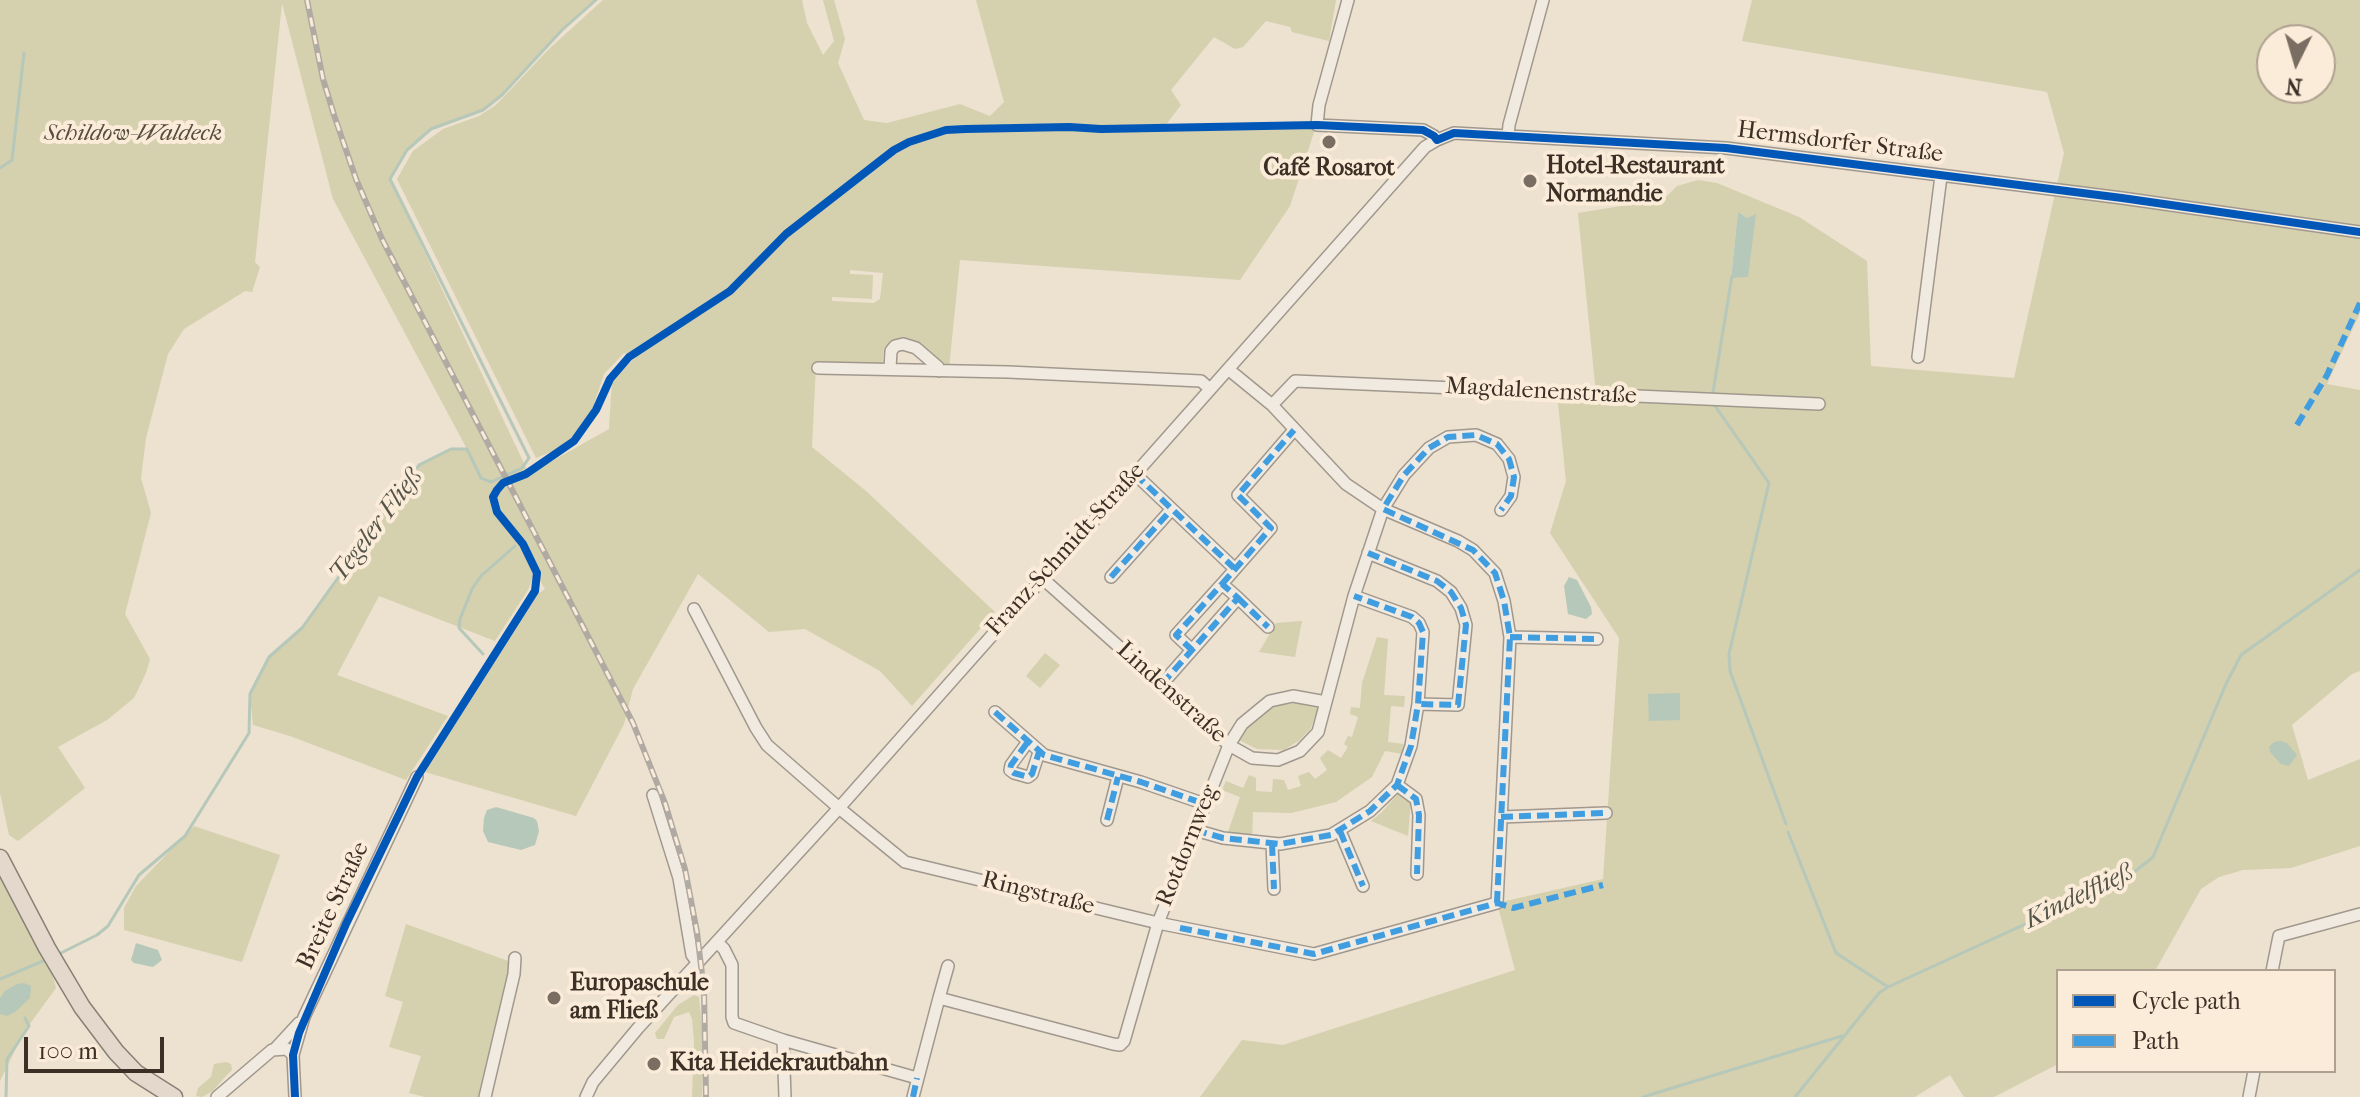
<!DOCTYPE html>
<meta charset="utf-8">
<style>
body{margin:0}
#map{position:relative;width:2360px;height:1097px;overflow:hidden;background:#ede1d0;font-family:"IM FELL French Canon",serif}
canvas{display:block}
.legend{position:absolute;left:2056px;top:969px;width:280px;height:104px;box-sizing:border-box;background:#fbecd9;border:2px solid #afa191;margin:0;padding:10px 14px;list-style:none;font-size:24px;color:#3c3026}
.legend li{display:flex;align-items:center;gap:16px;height:40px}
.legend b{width:40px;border:2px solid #afa191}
.north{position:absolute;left:2256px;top:24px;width:80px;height:80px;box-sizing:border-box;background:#fbecd9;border:2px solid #afa191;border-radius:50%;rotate:185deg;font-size:22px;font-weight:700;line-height:32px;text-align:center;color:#3c3026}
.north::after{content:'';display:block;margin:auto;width:28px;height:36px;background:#7a6e62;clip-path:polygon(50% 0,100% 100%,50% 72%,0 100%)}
.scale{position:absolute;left:24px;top:1037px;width:140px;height:36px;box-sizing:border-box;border:4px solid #3c3026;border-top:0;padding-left:10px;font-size:24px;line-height:28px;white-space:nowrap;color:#3c3026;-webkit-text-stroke:6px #fbecd9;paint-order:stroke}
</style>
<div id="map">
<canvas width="2360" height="1097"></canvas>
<ul class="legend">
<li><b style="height:10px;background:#0057b8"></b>Cycle path</li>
<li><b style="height:10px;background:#3f9de0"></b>Path</li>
</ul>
<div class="north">N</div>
<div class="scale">100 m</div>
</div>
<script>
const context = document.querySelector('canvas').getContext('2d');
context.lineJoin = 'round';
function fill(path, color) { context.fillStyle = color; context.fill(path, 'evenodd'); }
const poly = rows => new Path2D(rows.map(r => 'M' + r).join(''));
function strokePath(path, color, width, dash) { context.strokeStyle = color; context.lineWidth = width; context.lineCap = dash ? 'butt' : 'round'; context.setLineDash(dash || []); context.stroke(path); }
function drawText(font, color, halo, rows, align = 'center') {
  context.font = font + ' "IM FELL French Canon",serif'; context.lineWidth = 8; context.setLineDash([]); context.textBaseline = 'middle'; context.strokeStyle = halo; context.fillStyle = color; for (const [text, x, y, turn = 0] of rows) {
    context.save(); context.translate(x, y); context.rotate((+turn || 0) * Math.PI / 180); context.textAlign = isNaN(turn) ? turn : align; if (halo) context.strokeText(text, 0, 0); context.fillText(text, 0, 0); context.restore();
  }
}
const green = poly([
 [0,0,596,0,561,30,502,95,483,110,431,129,407,150,390,179,529,474,609,429,612,380,636,357,624,353,604,374,589,419,574,438,556,450,536,458,397,179,413,151,443,129,479,116,496,105,549,49,603,0,802,0,807,23,823,55,834,41,823,0,834,0,845,39,838,63,864,120,887,123,960,104,990,116,1004,102,976,0,1336,0,1329,41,1292,32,1290,27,1266,21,1243,47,1235,49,1214,37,1171,90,1181,105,1165,126,1217,130,1218,125,1312,121,1315,129,1290,206,1240,280,960,260,949,368,941,368,927,353,890,345,884,348,882,365,816,365,812,447,866,491,995,612,912,706,880,671,805,629,769,632,698,574,633,689,624,724,576,816,425,772,538,594,545,589,535,572,528,590,495,641,379,596,337,675,448,716,406,780,290,736,253,725,250,694,269,657,302,628,419,465,451,449,467,449,333,199,282,3,255,262,260,267,252,292,245,291,184,329,168,354,146,438,141,478,151,513,125,614,150,659,146,673,134,698,107,720,58,747,85,788,18,841,9,835,0,793],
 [850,270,883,273,880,299,874,303,832,301,832,297,872,299,873,275,850,274],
 [1752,0,2360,0,2360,313,2327,384,2360,390,2360,671,2352,674,2292,725,2308,780,2360,759,2360,846,2291,868,2243,870,2219,877,2201,889,2155,971,2058,971,2058,1064,1994,1097,1964,1097,1950,1075,1915,1097,1200,1097,1242,1040,1283,1045,1515,970,1497,903,1603,879,1619,638,1550,533,1566,481,1557,393,1596,394,1578,213,1664,199,1677,186,1698,180,1717,183,1799,217,1867,261,1871,366,2014,378,2064,153,2047,92,1742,41],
 [2272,40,2320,40,2320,88,2272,88],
 [1738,212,1747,218,1748,277,1731,277],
 [1302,621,1295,657,1259,652,1276,623],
 [1377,637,1388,639,1384,695,1405,696,1404,707,1391,706,1388,742,1404,744,1402,754,1385,751,1372,777,1336,802,1291,813,1253,812,1252,840,1226,838,1240,797,1222,790,1226,781,1243,788,1249,775,1256,778,1256,791,1272,792,1273,779,1284,780,1288,790,1301,786,1298,776,1309,772,1315,779,1327,770,1320,758,1328,750,1341,758,1348,747,1344,744,1348,736,1352,737,1358,717,1350,714,1351,707,1360,708,1362,683],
 [1045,653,1060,665,1040,688,1026,676],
 [1295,703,1318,708,1311,728,1300,740,1284,750,1257,749,1239,740,1246,725,1272,706],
 [1398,794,1411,800,1408,836,1371,821,1381,813],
 [194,826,280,855,242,962,124,930,124,908,136,886],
 [0,877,52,973,56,988,24,1032,0,1081,0,1092],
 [406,924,511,962,478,1097,425,1097,409,1093,421,1056,389,1047,403,1002,385,996],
 [694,995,699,997,703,1039,702,1097,692,1097,694,1041,692,1019,689,1012,674,1017,664,1039,657,1039,655,1033,678,1005],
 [226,1062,231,1064,232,1070,224,1078,213,1091,202,1097,196,1096,198,1088,211,1077,214,1064]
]);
const water = poly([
 [1738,212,1747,218,1756,214,1748,277,1731,278],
 [1569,577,1577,580,1591,607,1592,614,1586,619,1568,614,1564,586],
 [1680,693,1680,720,1649,721,1648,694],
 [2281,741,2287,743,2297,755,2289,766,2281,764,2270,752,2269,747,2274,742],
 [496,807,534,818,537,821,539,831,535,845,521,850,488,842,483,831,484,818,487,810],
 [136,943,158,950,162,960,153,967,134,963,131,960],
 [24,983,31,986,30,998,15,1012,7,1016,0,1014,0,998,5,991,17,984]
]);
const stream = poly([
 [0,168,12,160,24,53],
 [1713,392,1732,276],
 [1713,403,1769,483,1729,654,1730,671,1786,824],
 [483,654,459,628,460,619,472,589,481,576,515,546],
 [1788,832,1836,953,1888,987],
 [59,954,97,935,108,926,139,875,185,836,249,733,250,694,269,657,302,628,419,465,451,449,467,449,481,478,491,482,522,468,529,458,390,179,407,150,431,129,483,110,502,95,562,30,596,0],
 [0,979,48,959],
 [6,1097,7,1059,29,1026,25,1018],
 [1643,1097,1842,1036],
 [1795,1097,1879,993,1888,987,2128,877,2153,857,2226,684,2241,655,2360,570]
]);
const minor = poly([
 [1348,0,1319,105,1317,125,1423,130,1434,136,1437,140],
 [1508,136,1509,125,1543,0],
 [1918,357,1941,176],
 [818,368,1008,372,1201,381,1210,389],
 [890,368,891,351,895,346,903,344,916,348,938,367,939,371],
 [1272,405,1295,381,1819,404],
 [1135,474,1234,568],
 [1368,553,1437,581,1451,592,1461,608,1466,625,1458,705,1418,704],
 [1111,577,1171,510],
 [1042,578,1229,745,1252,758,1278,760,1300,751,1318,732,1354,596,1383,509,1404,475,1429,448,1448,437,1476,435,1497,444,1509,459,1514,477,1511,496,1501,510],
 [1222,584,1271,528,1238,495,1294,430],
 [1238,598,1268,627],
 [694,609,756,728,767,745,839,808,905,862,1158,923,1314,954,1497,903,1510,637,1504,601,1495,573,1473,550,1458,541,1383,509,1346,484,1272,405,1228,369],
 [1510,637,1597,639],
 [1162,684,1192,650,1238,598,1222,584,1176,635,1192,650],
 [995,712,1044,755,1141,782,1205,804],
 [1027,743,1011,765,1010,770,1014,773,1028,777,1032,774,1039,752],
 [1397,785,1416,799,1419,815,1417,874],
 [653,795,679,878,692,955,698,963],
 [1501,817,1606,813],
 [1107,820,1118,777],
 [1195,830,1223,838,1280,844,1331,835,1370,811,1397,785,1411,746,1418,704,1423,632,1419,623,1412,617,1354,596],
 [1340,831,1363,886],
 [1272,844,1274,889],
 [718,943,724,949,732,965,732,1017,734,1023,783,1040,917,1078],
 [2272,971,2279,936,2360,914],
 [939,998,948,966],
 [783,1040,785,1097],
 [275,1049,299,1023],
 [217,1097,272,1050,287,1049,293,1055],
 [295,1097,293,1055,304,1017,417,777],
 [485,1097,514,974,515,958],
 [586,1097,593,1082,638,1028,839,808,1425,147,1437,140,1454,133,1726,148,2122,198,2360,232],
 [913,1097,939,998,1113,1044,1120,1045,1124,1041,1158,923,1229,745,1242,724,1270,701,1293,696,1326,702],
 [2249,1097,2254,1071]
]);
const primary = poly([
 [0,858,47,948,82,1007,116,1052,136,1073,174,1097]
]);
const rail = poly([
 [307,0,323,79,334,115,356,179,382,239,633,723,665,803,685,869,697,932,704,991,706,1097]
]);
const quiet = poly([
 [2297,425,2327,375,2360,303],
 [1135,474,1234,568],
 [1368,553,1437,581,1451,592,1461,608,1466,625,1458,705,1418,704],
 [1111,577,1171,510],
 [1222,584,1271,528,1238,495,1294,430],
 [1238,598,1268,627],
 [1510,637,1597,639],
 [1162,684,1192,650,1238,598,1222,584,1176,635,1192,650],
 [995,712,1044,755,1141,782,1205,804],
 [1027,743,1011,765,1010,770,1014,773,1028,777,1032,774,1039,752],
 [1397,785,1416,799,1419,815,1417,874],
 [1501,817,1606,813],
 [1107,820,1118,777],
 [1195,830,1223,838,1280,844,1331,835,1370,811,1397,785,1411,746,1418,704,1423,632,1419,623,1412,617,1354,596],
 [1340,831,1363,886],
 [1272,844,1274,889],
 [1497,903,1510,637,1504,601,1495,573,1473,550,1383,509,1404,475,1429,448,1448,437,1476,435,1497,444,1509,459,1514,477,1511,496,1501,510],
 [1180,928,1314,954,1497,903,1513,908,1603,885],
 [913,1097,917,1078]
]);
const cycleway = poly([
 [295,1097,293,1055,299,1033,346,924,417,777,535,591,537,573,523,544,497,512,493,497,497,490,503,483,526,474,574,441,596,410,610,379,629,357,730,291,786,234,894,150,909,142,946,130,965,129,1069,127,1101,129,1317,125,1423,130,1434,136,1437,140,1454,133,1726,148,2122,198,2360,232]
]);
const markers = [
 [1329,142,8,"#7a6e62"],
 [1530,181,8,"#7a6e62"],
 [554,998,8,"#7a6e62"],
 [654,1064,8,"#7a6e62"]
];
const parkNames = [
 ["Schildow-Waldeck",133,134]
];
const streetNames = [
 ["Hermsdorfer Straße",1840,143,7],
 ["Magdalenenstraße",1541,392,3],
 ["Franz-Schmidt-Straße",1066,550,-48],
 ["Lindenstraße",1171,693,42],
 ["Rotdornweg",1188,846,-68],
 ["Ringstraße",1038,894,14],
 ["Breite Straße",334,906,-65]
];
const poiNames = [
 ["Hotel-Restaurant",1546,167],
 ["Normandie",1546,195],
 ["Café Rosarot",1329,169,"center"],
 ["Europaschule",570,984],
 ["am Fließ",570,1012],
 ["Kita Heidekrautbahn",670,1064]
];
const waterNames = [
 ["Tegeler Fließ",377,526,-53],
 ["Kindelfließ",2079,897,-26]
];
fill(green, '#d5d0ad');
fill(water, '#b6c8ba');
strokePath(stream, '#b6c8ba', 3);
strokePath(minor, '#a1988d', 14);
strokePath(primary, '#888076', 19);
strokePath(minor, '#f0eae1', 11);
strokePath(primary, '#e3d8cb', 16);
strokePath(rail, '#b0aaa3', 6);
strokePath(rail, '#fbecd9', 3, [9]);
strokePath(quiet, '#3f9de0', 6, [12, 6]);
strokePath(cycleway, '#0057b8', 8);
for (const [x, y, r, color] of markers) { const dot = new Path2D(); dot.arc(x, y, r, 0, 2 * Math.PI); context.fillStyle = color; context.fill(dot); strokePath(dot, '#fbecd9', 3); }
drawText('italic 24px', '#574d3b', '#fbecd9', parkNames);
drawText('24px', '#3c3026', '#fbecd9', streetNames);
drawText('bold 24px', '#3c3026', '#fbecd9', poiNames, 'left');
drawText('italic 26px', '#545449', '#fbecd9', waterNames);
</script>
